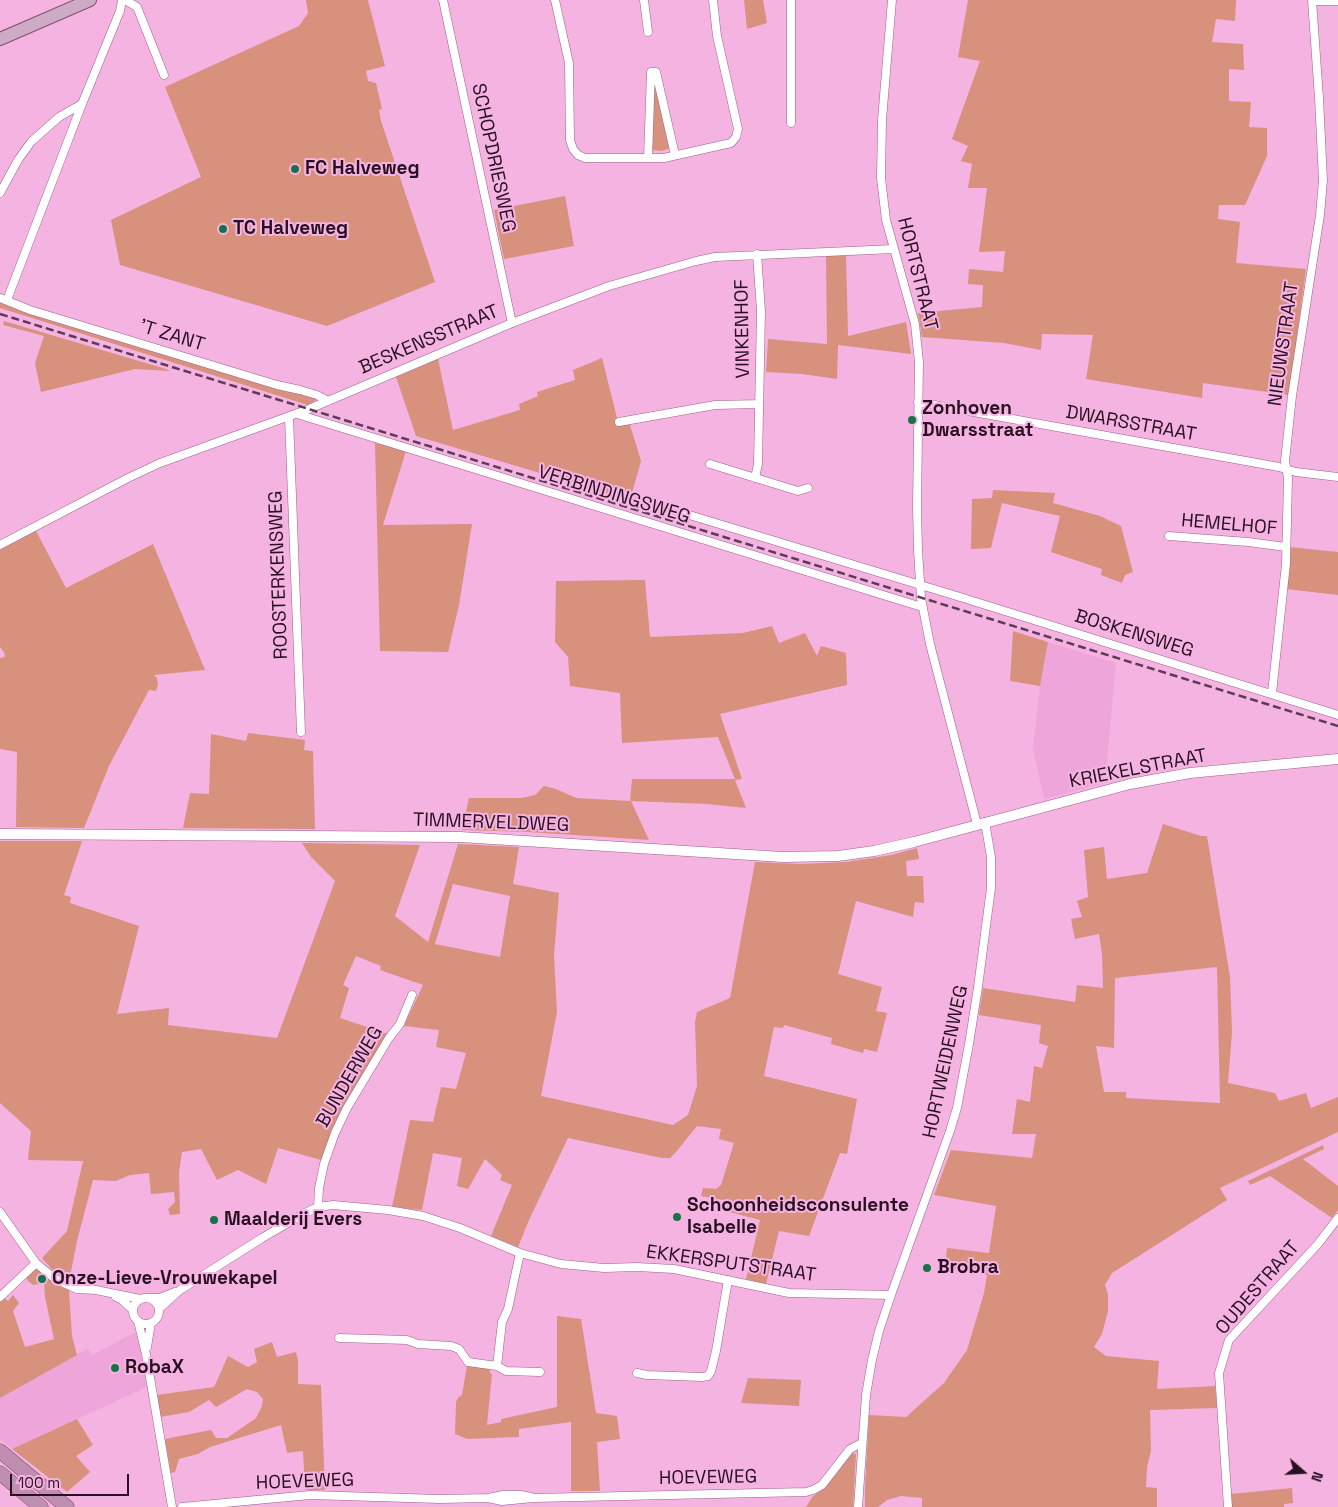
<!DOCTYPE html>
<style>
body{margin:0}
#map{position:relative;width:1338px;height:1507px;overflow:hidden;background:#f5b3e2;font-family:"Space Grotesk",sans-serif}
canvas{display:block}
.north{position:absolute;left:1278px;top:1447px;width:50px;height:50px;-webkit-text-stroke:4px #f5b3e2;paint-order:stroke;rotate:109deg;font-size:14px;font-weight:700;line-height:20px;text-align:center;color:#281022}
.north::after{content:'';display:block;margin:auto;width:18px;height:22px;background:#281022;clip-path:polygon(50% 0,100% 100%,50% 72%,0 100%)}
.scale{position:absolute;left:10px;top:1474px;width:119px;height:22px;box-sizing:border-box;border:2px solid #281022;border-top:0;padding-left:6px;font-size:15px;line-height:18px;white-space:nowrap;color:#281022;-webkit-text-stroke:4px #f5b3e2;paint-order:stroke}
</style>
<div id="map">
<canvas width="1338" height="1507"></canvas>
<div class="north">N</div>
<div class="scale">100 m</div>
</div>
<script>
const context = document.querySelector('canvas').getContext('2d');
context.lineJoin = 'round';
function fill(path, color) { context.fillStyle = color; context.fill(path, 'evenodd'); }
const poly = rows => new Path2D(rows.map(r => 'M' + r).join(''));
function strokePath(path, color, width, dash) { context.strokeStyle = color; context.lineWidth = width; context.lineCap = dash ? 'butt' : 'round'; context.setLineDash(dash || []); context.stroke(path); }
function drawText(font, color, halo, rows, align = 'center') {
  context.font = font + ' "Space Grotesk",sans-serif'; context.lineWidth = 4; context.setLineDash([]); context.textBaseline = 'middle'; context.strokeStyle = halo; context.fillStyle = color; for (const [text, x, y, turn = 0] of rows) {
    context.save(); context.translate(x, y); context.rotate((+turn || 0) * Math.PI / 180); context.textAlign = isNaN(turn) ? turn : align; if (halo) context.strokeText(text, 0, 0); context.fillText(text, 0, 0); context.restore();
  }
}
const built = poly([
 [1048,642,1116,663,1105,783,1044,799,1033,749,1040,686],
 [138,1331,147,1387,12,1449,0,1439,0,1398,64,1361,88,1349,92,1355]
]);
const green = poly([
 [306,0,368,0,385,66,366,71,368,81,376,83,382,109,379,110,381,121,435,282,327,326,120,265,111,220,201,177,165,87,299,26,308,13],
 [744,0,763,0,767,23,747,29],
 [968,0,1236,0,1235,21,1216,19,1212,42,1243,44,1244,70,1229,69,1229,101,1251,102,1249,127,1267,128,1267,156,1245,205,1219,205,1218,219,1240,222,1236,263,1306,269,1289,395,1203,383,1202,398,1086,379,1093,335,1042,334,1041,350,1004,343,922,337,918,313,982,307,983,285,968,284,969,269,1003,272,1005,251,979,252,987,188,968,188,972,164,961,161,968,146,952,139,980,61,958,57],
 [652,81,655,83,671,148,661,151,651,150],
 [565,196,574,246,504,259,494,210],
 [826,255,846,255,848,336,906,322,911,354,838,345,837,379,802,374,766,372,768,339,827,344],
 [0,302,315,398,316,400,308,405,0,308],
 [4,321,166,369,170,371,135,369,41,392,35,363,44,336,3,325],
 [602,358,618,422,630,425,641,461,630,500,416,436,396,377,438,359,453,430,520,410,519,404,538,396,537,392,575,380,573,370],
 [375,443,406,451,383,525,472,524,459,605,448,652,380,651],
 [993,490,1055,493,1053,503,1100,516,1121,526,1133,572,1125,575,1122,583,1101,575,1102,569,1051,552,1060,516,1002,503,991,548,971,549,972,499,992,498],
 [36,531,66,588,153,544,205,670,154,675,157,678,158,684,156,691,149,690,109,766,84,828,16,827,17,752,0,749,0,658,5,657,4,652,0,647,0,550],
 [1289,547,1338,552,1338,595,1286,589],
 [645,580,650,637,743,633,772,626,779,643,805,633,817,656,821,646,846,653,847,685,720,714,742,779,735,780,746,808,707,804,631,801,649,840,528,832,462,830,469,798,522,798,535,795,544,786,556,789,576,798,630,801,632,779,735,779,718,737,622,743,620,693,570,686,568,657,555,642,556,581],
 [1013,631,1048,642,1040,686,1010,681],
 [248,733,305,740,304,750,313,751,315,829,183,828,190,793,209,794,211,734,246,741],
 [1163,824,1201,836,1207,836,1230,977,1232,1032,1228,1083,1275,1093,1279,1101,1306,1093,1311,1108,1338,1097,1338,1132,1220,1188,1227,1200,1112,1273,1105,1285,1108,1294,1108,1311,1102,1334,1094,1347,1106,1356,1159,1361,1157,1389,1215,1386,1217,1408,1150,1410,1151,1451,1147,1467,1146,1487,1157,1488,1157,1507,922,1507,922,1498,901,1496,887,1500,878,1507,865,1507,865,1488,869,1415,906,1417,944,1383,967,1350,984,1293,987,1275,945,1267,947,1248,989,1253,996,1206,934,1195,951,1150,1032,1158,1036,1134,1012,1134,1017,1099,1030,1102,1034,1066,1042,1068,1048,1046,1039,1043,1041,1025,979,1015,983,988,1075,1002,1077,985,1103,988,1102,955,1099,934,1075,939,1071,919,1082,917,1077,901,1088,897,1084,850,1104,847,1107,879,1147,873],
 [1217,967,1220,1103,1126,1098,1126,1092,1104,1092,1096,1046,1114,1048,1115,978],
 [0,841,82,841,64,895,71,897,70,903,139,926,117,1014,169,1008,168,1025,277,1038,335,881,311,857,302,843,420,845,395,916,428,942,458,844,519,847,513,884,559,893,554,956,557,1012,541,1096,673,1125,688,1115,697,1086,695,1022,697,1012,730,998,755,862,800,864,846,862,891,855,917,848,919,859,906,861,907,876,923,876,924,903,915,902,913,917,856,901,838,974,882,987,876,1011,887,1013,877,1052,864,1049,863,1053,831,1044,832,1038,784,1025,783,1028,774,1027,764,1076,857,1099,847,1154,840,1153,809,1236,779,1231,766,1284,746,1279,760,1220,726,1211,728,1201,701,1196,703,1188,716,1189,721,1185,734,1143,719,1139,721,1129,697,1126,676,1152,670,1158,662,1158,568,1138,529,1220,518,1247,491,1236,512,1185,500,1180,502,1175,485,1159,468,1189,457,1186,462,1158,433,1153,422,1210,392,1207,410,1120,433,1122,441,1087,456,1089,466,1053,436,1047,439,1030,404,1026,423,985,380,970,381,966,356,956,343,985,349,988,340,1018,388,1034,335,1126,321,1160,278,1148,266,1184,238,1170,217,1180,201,1149,182,1152,179,1173,180,1214,170,1215,168,1209,175,1202,174,1192,151,1194,149,1173,130,1175,116,1181,93,1180,77,1241,69,1282,55,1273,42,1258,67,1231,83,1161,28,1160,31,1131,0,1103],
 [453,884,510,896,500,957,435,944],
 [1323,1145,1324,1149,1303,1159,1338,1186,1338,1210,1332,1218,1270,1176,1250,1185,1248,1181],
 [33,1270,39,1270,57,1285,69,1290,72,1336,77,1355,0,1398,0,1302,4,1298,8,1301,13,1295,19,1303,13,1311,25,1347,54,1339,45,1297,44,1283,33,1285,27,1280,26,1277],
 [557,1316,581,1319,596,1413,617,1416,620,1439,597,1442,600,1491,571,1491,571,1422,519,1429,519,1437,467,1439,455,1434,456,1402,458,1398,462,1395,467,1365,473,1367,489,1368,490,1373,492,1374,487,1425,501,1422,501,1419,557,1407],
 [272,1342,277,1357,296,1352,298,1360,298,1384,321,1385,325,1490,305,1490,303,1451,287,1453,281,1425,210,1447,198,1454,179,1459,175,1472,171,1473,165,1439,211,1430,216,1438,227,1438,256,1418,262,1406,263,1399,257,1392,247,1389,216,1407,209,1400,189,1412,160,1417,157,1395,214,1387,228,1356,248,1367,257,1362,254,1349],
 [748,1378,801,1380,799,1406,741,1403],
 [77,1419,93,1445,76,1456,90,1472,67,1492,12,1449],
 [850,1453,856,1454,853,1507,806,1507,813,1496,821,1491,828,1483],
 [1292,1488,1293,1503,1284,1504,1284,1507,1232,1507,1231,1494]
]);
const minor = poly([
 [125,0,137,7,164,75],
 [443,0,512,323],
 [555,0,569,63,570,140,573,149,578,155,585,158,664,158,731,143,736,137,738,129,717,36,713,0],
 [644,0,648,32],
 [892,0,882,120,881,178,886,220,915,324,919,362,917,507,918,550,921,598,930,644,977,824],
 [1312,1,1338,1],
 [791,123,791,0],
 [648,158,651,72,656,72,675,155],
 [0,193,18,160,31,142,59,117,82,104],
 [0,298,30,310,277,385,300,390,317,395,328,401],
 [7,300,82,104,120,11,122,0],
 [918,402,1279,467,1296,472,1338,477],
 [297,414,922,607],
 [289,417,301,732],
 [619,422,715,405,759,404],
 [710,464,798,491,808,488],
 [755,478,758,464,761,311,757,254],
 [686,514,960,597,1338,715],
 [1169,536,1248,542,1286,547],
 [0,545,128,478,160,463,309,409,512,323,609,286,696,261,715,257,894,249],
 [1272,693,1286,564,1288,478,1285,461,1292,396,1320,215,1323,180,1319,98,1312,0],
 [318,1207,319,1188,324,1164,335,1133,347,1108,389,1038,400,1024,412,995],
 [0,1212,36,1263,55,1279,77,1289,96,1290,140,1299],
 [0,1297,36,1263],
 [116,1297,121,1299,133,1310],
 [149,1298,160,1298,175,1292],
 '133 1311a13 13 0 1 1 26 0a13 13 0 1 1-26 0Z',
 [159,1309,180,1290,262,1238,305,1213,318,1207,333,1205,388,1210,423,1216,460,1228,520,1253,561,1264,604,1268,637,1267,674,1269,789,1293,891,1295],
 [138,1321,146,1354,172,1507],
 [339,1338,407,1340,418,1344,451,1346,459,1349,468,1362,497,1366,502,1322,508,1309,520,1253],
 [147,1347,151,1323],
 [497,1366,506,1371,540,1372],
 [637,1373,647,1375,702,1377,708,1376,711,1371,716,1351,728,1280],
 [488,1498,502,1501,533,1498,806,1492,813,1490,822,1485,850,1449,862,1443],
 [182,1507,310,1495,440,1499,488,1498,503,1495,521,1495,531,1497],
 [858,1507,866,1395,872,1360,879,1331,891,1295,950,1131,957,1108,969,1044,978,987,991,888,991,857,985,822],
 [1228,1507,1219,1373,1229,1340,1318,1244,1338,1218]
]);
const tertiary = poly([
 [0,834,460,837,783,857,838,856,874,851,914,842,1130,784,1190,773,1338,759]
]);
const primary = poly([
 [0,39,90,0]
]);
const trunk = poly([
 [0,1451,67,1507],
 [0,1473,41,1507]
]);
const rail = poly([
 [0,314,1338,726]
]);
const markers = [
 [295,169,5,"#167247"],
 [223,229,5,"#167247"],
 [912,420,5,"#167247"],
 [677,1217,5,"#167247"],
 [214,1220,5,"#167247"],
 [927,1268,5,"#167247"],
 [42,1279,5,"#167247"],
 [115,1368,5,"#167247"]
];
const streetNames = [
 ["SCHOPDRIESWEG",493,158,78],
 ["HORTSTRAAT",917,274,76],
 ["VINKENHOF",743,329,-91],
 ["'T ZANT",172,336,17],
 ["BESKENSSTRAAT",429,340,-23],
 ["NIEUWSTRAAT",1284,344,-82],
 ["DWARSSTRAAT",1131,424,10],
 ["VERBINDINGSWEG",614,495,17],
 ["HEMELHOF",1229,525,5],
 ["ROOSTERKENSWEG",279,575,-92],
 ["BOSKENSWEG",1134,634,17],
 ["KRIEKELSTRAAT",1138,769,-11],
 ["TIMMERVELDWEG",491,823,2],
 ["HORTWEIDENWEG",946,1062,-78],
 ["BUNDERWEG",350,1077,-60],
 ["EKKERSPUTSTRAAT",731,1264,8],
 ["OUDESTRAAT",1258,1288,-49],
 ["HOEVEWEG",708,1478,-1],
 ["HOEVEWEG",305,1482,-2]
];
const poiNames = [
 ["FC Halveweg",305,169],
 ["TC Halveweg",233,229],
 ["Zonhoven",922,409],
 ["Dwarsstraat",922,431],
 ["Schoonheidsconsulente",687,1206],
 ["Isabelle",687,1228],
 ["Maalderij Evers",224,1220],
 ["Brobra",937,1268],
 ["Onze-Lieve-Vrouwekapel",52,1279],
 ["RobaX",125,1368]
];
fill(built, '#eea6da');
fill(green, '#d7917d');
strokePath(minor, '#9c608c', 9);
strokePath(tertiary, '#9c608c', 11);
strokePath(primary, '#7e5072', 14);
strokePath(trunk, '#7e5072', 15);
strokePath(minor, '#fff', 8);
strokePath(tertiary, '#fff', 10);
strokePath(primary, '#ceabc4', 12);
strokePath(trunk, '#be8fb0', 14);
strokePath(rail, '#5e3b54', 2.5, [8, 4]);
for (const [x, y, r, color] of markers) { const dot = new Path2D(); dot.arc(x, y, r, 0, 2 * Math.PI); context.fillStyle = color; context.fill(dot); strokePath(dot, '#f5b3e2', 2); }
drawText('19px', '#281022', '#f5b3e2', streetNames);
drawText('bold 19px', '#281022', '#f5b3e2', poiNames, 'left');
</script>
